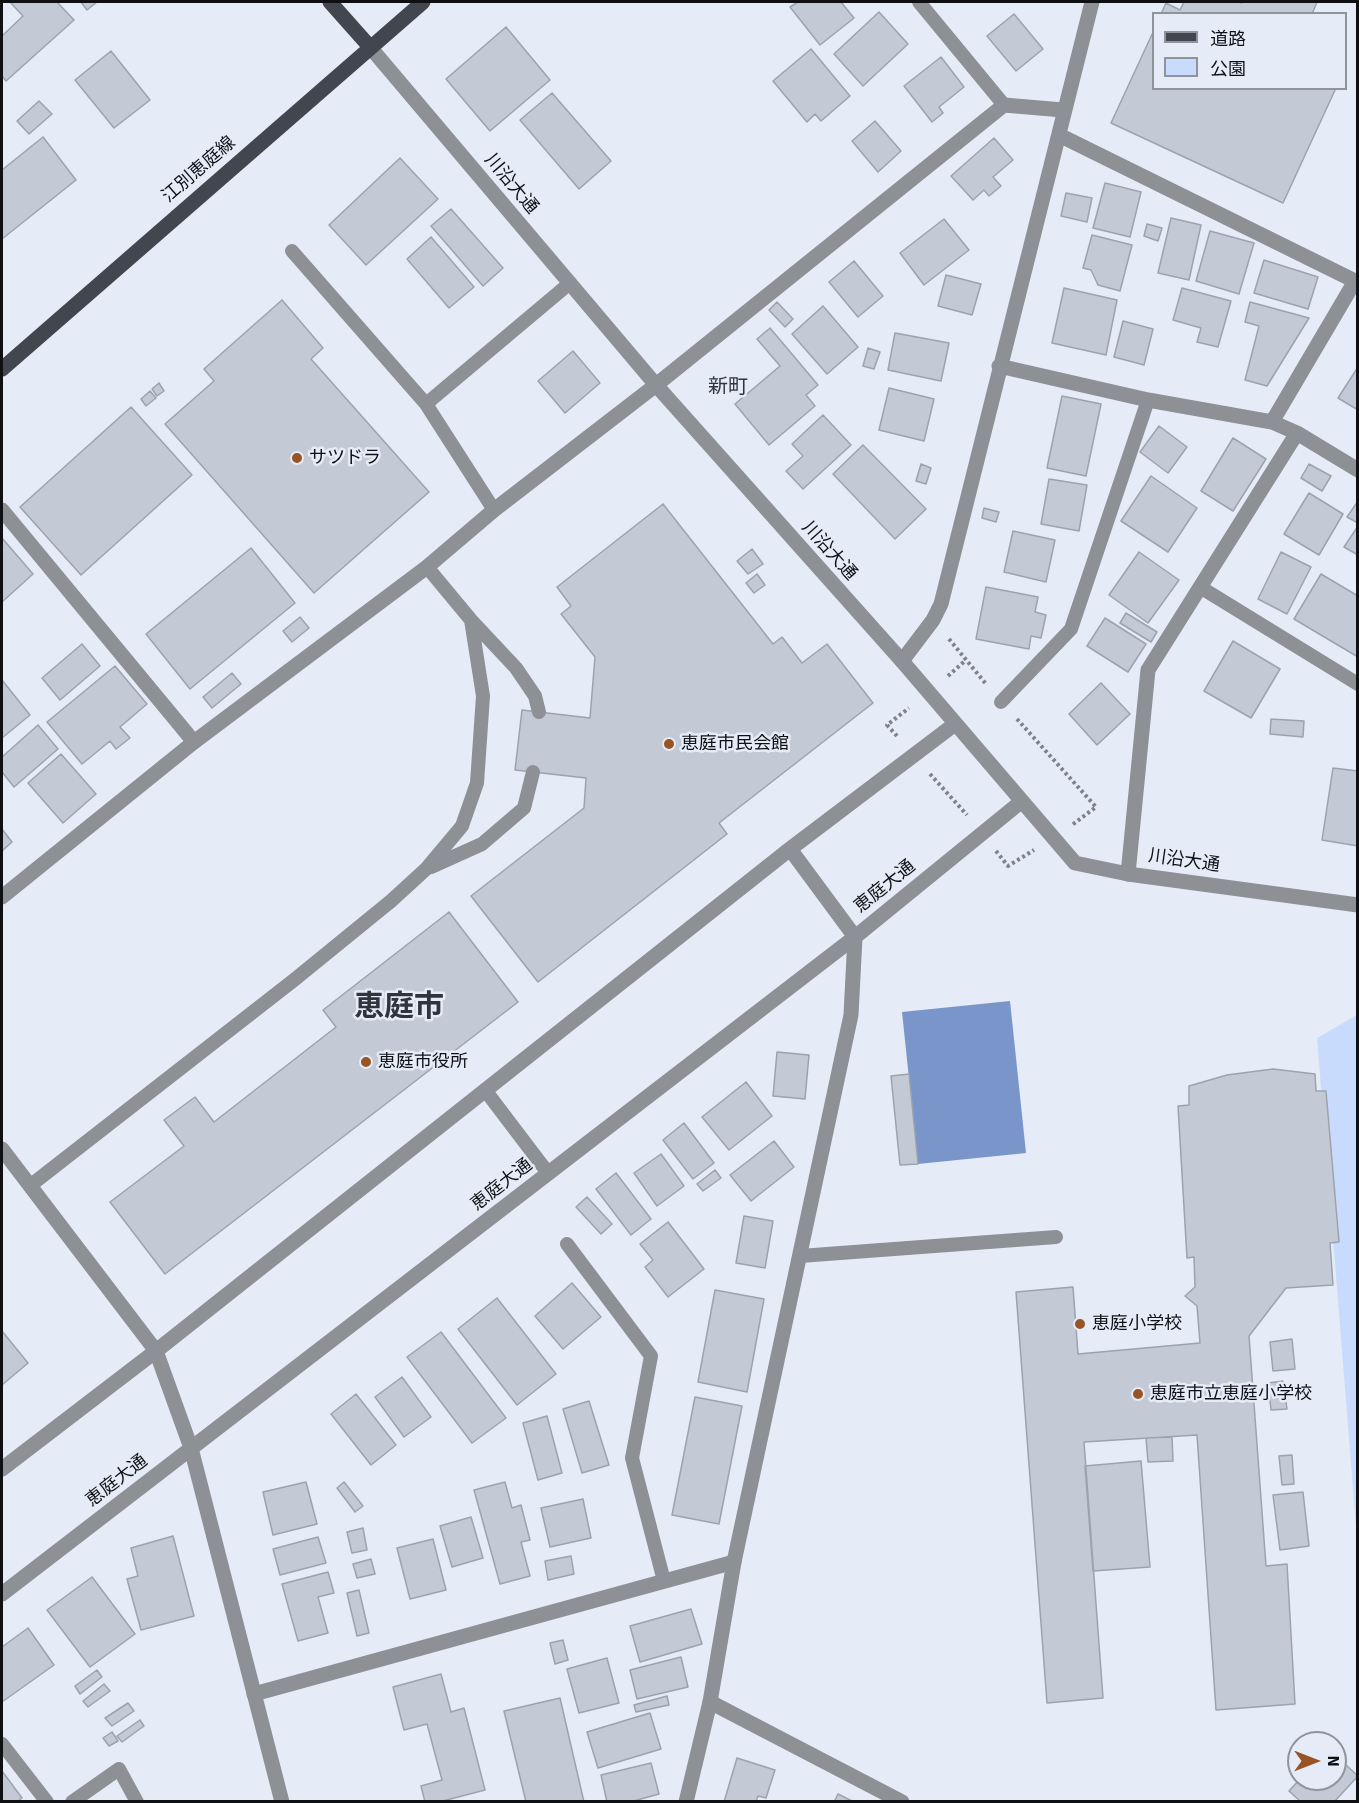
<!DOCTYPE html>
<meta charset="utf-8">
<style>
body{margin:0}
#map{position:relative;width:1359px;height:1803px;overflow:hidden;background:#e5ecf7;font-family:Signika,"Noto Sans JP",sans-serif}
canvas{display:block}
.frame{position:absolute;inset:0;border:3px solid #0e1014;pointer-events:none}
.legend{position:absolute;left:1152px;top:12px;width:195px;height:78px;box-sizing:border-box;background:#e5ecf7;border:2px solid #8f949c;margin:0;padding:8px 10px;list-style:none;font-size:18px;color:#0e1014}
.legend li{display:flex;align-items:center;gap:12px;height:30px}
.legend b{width:30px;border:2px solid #8f949c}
.north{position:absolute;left:1287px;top:1731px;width:60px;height:60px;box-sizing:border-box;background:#e5ecf7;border:2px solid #8f949c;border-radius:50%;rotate:90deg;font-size:16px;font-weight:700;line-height:24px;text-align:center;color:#0e1014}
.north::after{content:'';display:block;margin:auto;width:21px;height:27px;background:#985425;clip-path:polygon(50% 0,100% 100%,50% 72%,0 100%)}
</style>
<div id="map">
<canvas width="1359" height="1803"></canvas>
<div class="frame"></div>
<ul class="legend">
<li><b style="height:8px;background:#42464e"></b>道路</li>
<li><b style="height:16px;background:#c9dbfc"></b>公園</li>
</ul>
<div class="north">N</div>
</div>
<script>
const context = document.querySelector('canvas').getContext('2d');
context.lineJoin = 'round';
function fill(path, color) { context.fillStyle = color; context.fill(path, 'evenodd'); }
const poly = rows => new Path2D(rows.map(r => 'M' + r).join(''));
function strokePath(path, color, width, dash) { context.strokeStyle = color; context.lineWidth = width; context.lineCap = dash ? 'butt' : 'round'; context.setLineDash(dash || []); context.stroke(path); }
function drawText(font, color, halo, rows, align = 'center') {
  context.font = font + ' Signika,"Noto Sans JP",sans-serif'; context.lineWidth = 5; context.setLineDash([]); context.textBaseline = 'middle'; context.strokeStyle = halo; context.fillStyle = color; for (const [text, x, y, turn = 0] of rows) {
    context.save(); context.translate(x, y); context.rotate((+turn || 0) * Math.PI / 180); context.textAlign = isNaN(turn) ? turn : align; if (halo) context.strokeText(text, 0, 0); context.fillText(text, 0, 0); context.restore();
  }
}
const green = poly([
 [1357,1015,1357,1539,1317,1038]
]);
const water = poly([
 [1010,1001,1026,1153,918,1164,902,1012]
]);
const building = poly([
 [10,2,57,2,74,20,6,81,2,76,2,36,23,16,10,2],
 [81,2,97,2,87,10,81,2],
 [798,2,841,2,854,18,820,45,790,7,798,2],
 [1184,2,1238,2,1242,3,1242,2,1317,2,1312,14,1161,14,1166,3,1180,10,1184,2],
 [879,12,908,44,863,86,834,54,879,12],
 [1014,14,1043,49,1016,71,987,36,1014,14],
 [506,27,550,80,490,131,446,79,506,27],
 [1154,30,1154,88,1336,88,1283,203,1111,123,1154,30],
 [811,49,850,96,821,121,815,114,807,122,773,81,811,49],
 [111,51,150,100,114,128,75,80,111,51],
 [941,57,964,87,939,107,943,113,932,122,904,86,941,57],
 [552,93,611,161,579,189,520,120,552,93],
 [39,101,52,114,29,134,17,121,39,101],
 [875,121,901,151,878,172,852,141,875,121],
 [43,137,76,180,2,239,2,170,43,137],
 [994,138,1013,160,993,177,1001,186,989,196,984,190,973,200,951,176,994,138],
 [400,158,438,199,366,265,329,225,400,158],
 [1105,183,1141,192,1130,237,1093,228,1105,183],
 [1066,193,1092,198,1087,222,1061,216,1066,193],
 [451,209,503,268,483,286,431,226,451,209],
 [1171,218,1201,225,1189,280,1158,273,1171,218],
 [944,219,969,250,924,285,900,253,944,219],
 [1147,224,1162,228,1158,241,1144,236,1147,224],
 [1210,231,1254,243,1239,294,1196,281,1210,231],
 [1092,235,1132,245,1120,291,1098,285,1091,270,1083,268,1092,235],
 [431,237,474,287,449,308,407,259,431,237],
 [1264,260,1318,277,1308,309,1254,293,1264,260],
 [854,261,883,296,858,317,829,282,854,261],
 [946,275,981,284,972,315,938,306,946,275],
 [1064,288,1117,300,1106,355,1052,343,1064,288],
 [1182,288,1231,301,1218,347,1197,342,1201,328,1173,320,1182,288],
 [282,300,323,348,311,359,429,492,314,593,165,424,214,381,204,369,282,300],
 [777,302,793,319,785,327,769,310,777,302],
 [1250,302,1309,318,1267,386,1245,380,1259,326,1245,322,1250,302],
 [823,306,858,347,827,374,792,334,823,306],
 [1123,321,1153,329,1144,365,1114,357,1123,321],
 [770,328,818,385,806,395,815,406,769,445,735,404,780,366,757,339,770,328],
 [895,333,949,343,941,381,888,370,895,333],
 [868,348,880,352,874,369,863,366,868,348],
 [573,351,600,383,565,413,538,381,573,351],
 [1358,367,1358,410,1338,398,1358,367],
 [159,383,164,391,157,396,152,389,159,383],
 [889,388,934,399,924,441,879,430,889,388],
 [150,391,156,398,146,406,141,399,150,391],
 [1062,396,1101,404,1086,476,1047,468,1062,396],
 [131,407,192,475,81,575,20,507,131,407],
 [823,415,851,445,803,489,786,471,803,456,792,444,823,415],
 [1159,426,1187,447,1168,473,1140,452,1159,426],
 [1233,438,1266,459,1233,511,1201,491,1233,438],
 [863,445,926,509,895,539,833,474,863,445],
 [921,464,931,468,926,484,916,481,921,464],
 [1309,464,1331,476,1322,491,1301,478,1309,464],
 [1151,476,1197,508,1168,552,1121,521,1151,476],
 [1049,479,1087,485,1079,531,1041,524,1049,479],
 [1309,493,1343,514,1319,555,1284,534,1309,493],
 [1358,501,1358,523,1347,517,1358,501],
 [663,504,773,644,782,637,802,663,827,644,873,703,719,823,727,834,538,982,471,896,584,808,586,778,515,770,522,710,590,718,595,657,561,614,571,606,557,587,663,504],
 [984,508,999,512,996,522,982,518,984,508],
 [1358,526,1358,555,1344,547,1358,526],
 [1013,531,1055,540,1046,582,1004,572,1013,531],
 [2,538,33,574,2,602,2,538],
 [251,548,295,603,190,689,146,634,251,548],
 [752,549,763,564,748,574,737,561,752,549],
 [1139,552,1179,580,1148,623,1109,595,1139,552],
 [1281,552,1311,567,1287,614,1258,599,1281,552],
 [757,574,765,585,754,593,746,583,757,574],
 [1321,574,1358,596,1358,657,1294,619,1321,574],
 [986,587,1038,597,1035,612,1046,615,1041,638,1031,636,1029,649,976,639,986,587],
 [1126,613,1157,632,1151,642,1120,623,1126,613],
 [300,617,309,628,292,642,283,631,300,617],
 [1105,618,1146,644,1128,672,1087,646,1105,618],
 [1233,641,1280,669,1251,718,1204,691,1233,641],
 [82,644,100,666,60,700,42,678,82,644],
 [115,666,147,704,120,727,130,738,116,749,110,741,82,764,47,722,115,666],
 [232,673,241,684,212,708,203,697,232,673],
 [2,680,30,715,2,738,2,680],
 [1101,683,1130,714,1097,745,1069,714,1101,683],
 [1271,719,1304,721,1303,737,1270,734,1271,719],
 [38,725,58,749,14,787,2,772,2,757,38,725],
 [61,754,96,794,63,823,28,783,61,754],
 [1333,768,1358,771,1358,846,1322,840,1333,768],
 [2,829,12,842,2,851,2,829],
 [449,912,518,1002,165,1274,110,1202,184,1146,164,1120,195,1097,214,1122,336,1027,323,1010,449,912],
 [777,1052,809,1055,805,1099,773,1096,777,1052],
 [1273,1069,1315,1074,1316,1091,1326,1091,1339,1242,1330,1243,1333,1285,1286,1288,1249,1336,1266,1566,1287,1564,1295,1704,1216,1710,1197,1435,1084,1442,1103,1698,1047,1703,1016,1292,1073,1287,1078,1354,1200,1343,1197,1306,1185,1296,1195,1287,1194,1257,1187,1258,1178,1106,1189,1105,1189,1086,1227,1075,1273,1069],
 [909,1074,918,1164,900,1165,891,1076,909,1074],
 [746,1082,772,1116,729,1150,702,1117,746,1082],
 [684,1123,714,1163,693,1179,663,1140,684,1123],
 [774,1141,794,1167,751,1201,730,1175,774,1141],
 [661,1154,684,1186,657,1206,634,1173,661,1154],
 [715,1170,721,1178,703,1191,697,1184,715,1170],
 [616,1173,651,1219,631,1235,596,1189,616,1173],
 [587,1197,612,1224,601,1234,576,1207,587,1197],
 [744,1216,773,1221,765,1268,736,1263,744,1216],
 [668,1222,704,1269,668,1297,645,1267,653,1260,640,1244,668,1222],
 [572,1283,601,1317,563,1349,535,1316,572,1283],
 [715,1290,764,1299,747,1392,698,1382,715,1290],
 [497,1298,556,1374,517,1405,458,1329,497,1298],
 [2,1331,28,1363,2,1385,2,1331],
 [441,1332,506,1418,472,1443,407,1357,441,1332],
 [1292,1339,1295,1369,1273,1371,1270,1342,1292,1339],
 [402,1377,431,1417,404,1437,375,1397,402,1377],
 [1283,1381,1287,1409,1271,1410,1268,1383,1283,1381],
 [356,1394,396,1445,371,1465,331,1414,356,1394],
 [695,1397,742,1406,719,1524,672,1515,695,1397],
 [589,1401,609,1465,582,1473,563,1409,589,1401],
 [547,1416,562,1473,538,1480,523,1423,547,1416],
 [1172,1437,1173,1461,1148,1462,1146,1438,1172,1437],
 [1292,1455,1294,1484,1282,1485,1279,1456,1292,1455],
 [1141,1461,1150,1567,1093,1571,1085,1466,1141,1461],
 [306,1482,317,1524,273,1535,263,1492,306,1482],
 [344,1482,363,1506,355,1512,337,1488,344,1482],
 [505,1482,512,1508,521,1505,530,1540,521,1542,530,1576,500,1584,474,1490,505,1482],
 [1303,1492,1309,1546,1280,1550,1273,1495,1303,1492],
 [583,1499,591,1538,550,1547,541,1508,583,1499],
 [471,1517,483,1558,452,1567,440,1526,471,1517],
 [363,1528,367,1550,352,1553,347,1532,363,1528],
 [173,1536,194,1616,141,1630,127,1579,138,1576,131,1548,173,1536],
 [318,1537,326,1563,280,1575,273,1549,318,1537],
 [433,1539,446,1590,410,1599,397,1548,433,1539],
 [571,1556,574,1574,548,1580,545,1561,571,1556],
 [371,1559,375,1574,357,1578,353,1564,371,1559],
 [328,1572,334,1593,318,1597,328,1633,298,1641,282,1584,328,1572],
 [92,1577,135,1634,90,1667,47,1610,92,1577],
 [359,1590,369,1633,357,1636,347,1593,359,1590],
 [691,1609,702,1644,640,1662,630,1626,691,1609],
 [28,1628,54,1665,2,1702,2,1647,28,1628],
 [563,1640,568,1660,555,1664,550,1643,563,1640],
 [681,1657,688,1687,637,1699,630,1670,681,1657],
 [607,1658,619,1703,579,1713,567,1669,607,1658],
 [97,1670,102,1677,80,1694,75,1686,97,1670],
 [441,1674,451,1712,464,1708,485,1790,439,1802,425,1802,421,1786,442,1780,427,1724,404,1730,393,1687,441,1674],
 [104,1684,110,1691,88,1707,83,1701,104,1684],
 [667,1696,669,1705,636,1712,634,1705,667,1696],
 [560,1698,584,1802,526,1802,504,1711,560,1698],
 [128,1703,134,1711,112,1726,105,1718,128,1703],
 [650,1713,661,1749,598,1768,587,1732,650,1713],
 [140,1720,144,1726,122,1742,117,1736,140,1720],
 [112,1732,118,1741,109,1746,103,1738,112,1732],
 [1335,1755,1358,1776,1334,1802,1301,1802,1289,1791,1300,1779,1335,1779,1335,1755],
 [737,1758,775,1770,766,1798,758,1796,756,1802,724,1802,737,1758],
 [651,1763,659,1794,630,1802,607,1802,601,1775,651,1763],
 [2,1771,22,1798,17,1802,2,1802,2,1771],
 [838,1794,854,1802,834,1802,838,1794]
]);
const path = poly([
 [949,639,986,684],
 [948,676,966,660],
 [1017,719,1096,807,1072,825],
 [897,736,887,725,909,708],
 [930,774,967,815],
 [996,851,1008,866,1034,850]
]);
const service = poly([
 [919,2,1004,105],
 [292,251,426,404],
 [494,510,426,404,570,283],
 [1200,587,1358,684],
 [471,620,516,668,535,696,539,712],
 [1001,702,1071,629,1148,400],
 [431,867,482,844,524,808,533,772],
 [485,1090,548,1173],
 [31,1185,294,980,391,901,426,869,462,826,477,783,483,696,471,620,427,567],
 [567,1244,651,1356,632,1458,664,1581],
 [800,1256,1056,1237],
 [2,1744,47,1802],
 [72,1802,119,1769,137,1802]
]);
const minor = poly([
 [1059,135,1355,281,1272,422],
 [999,366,1148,400,1272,422,1297,433,1358,470],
 [2,510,194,742],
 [902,661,933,620,941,604,1092,2],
 [1128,874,1148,670,1297,433],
 [254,1694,734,1562],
 [710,1702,902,1802]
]);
const tertiary = poly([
 [370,47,656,385,902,661,1075,863,1128,874,1358,905],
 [2,897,194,742,427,567,494,510,656,385,1004,105,1063,110],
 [2,1149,156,1351,191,1448,282,1802],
 [2,1469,156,1351,790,849,955,724],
 [2,1594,855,937,1022,801],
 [686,1802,710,1702,734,1562,851,1015,855,937,790,849]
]);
const primary = poly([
 [330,2,370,47],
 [2,369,423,2]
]);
const markers = [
 [297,458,6,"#985425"],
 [669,744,6,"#985425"],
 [366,1062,6,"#985425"],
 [1080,1324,6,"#985425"],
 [1138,1394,6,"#985425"]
];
const streetNames = [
 ["江別恵庭線",199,170,-41],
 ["川沿大通",511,184,50],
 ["川沿大通",829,551,48],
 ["川沿大通",1184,861,8],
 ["恵庭大通",885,887,-39],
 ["恵庭大通",502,1185,-38],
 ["恵庭大通",117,1481,-38]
];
const poiNames = [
 ["サツドラ",309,458],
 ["恵庭市民会館",681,744],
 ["恵庭市役所",378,1062],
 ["恵庭小学校",1092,1324],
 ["恵庭市立恵庭小学校",1150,1394]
];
const neighbourhoodNames = [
 ["新町",728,388]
];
const townNames = [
 ["恵庭市",399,1008]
];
fill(green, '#c9dbfc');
fill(water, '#7995c9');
fill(building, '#c4cad5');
strokePath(building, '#9da3ae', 1.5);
strokePath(path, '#7e838b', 4, [3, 3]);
strokePath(service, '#8d9094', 14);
strokePath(minor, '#8d9094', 15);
strokePath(tertiary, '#8d9094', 15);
strokePath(primary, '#42464e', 15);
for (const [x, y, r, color] of markers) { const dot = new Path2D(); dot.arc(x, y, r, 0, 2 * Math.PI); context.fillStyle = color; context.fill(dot); strokePath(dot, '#e5ecf7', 2); }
drawText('18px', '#0e1014', '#e5ecf7', streetNames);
drawText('18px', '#0e1014', '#e5ecf7', poiNames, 'left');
drawText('20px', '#30343d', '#e5ecf7', neighbourhoodNames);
drawText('bold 30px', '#30343d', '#e5ecf7', townNames);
</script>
